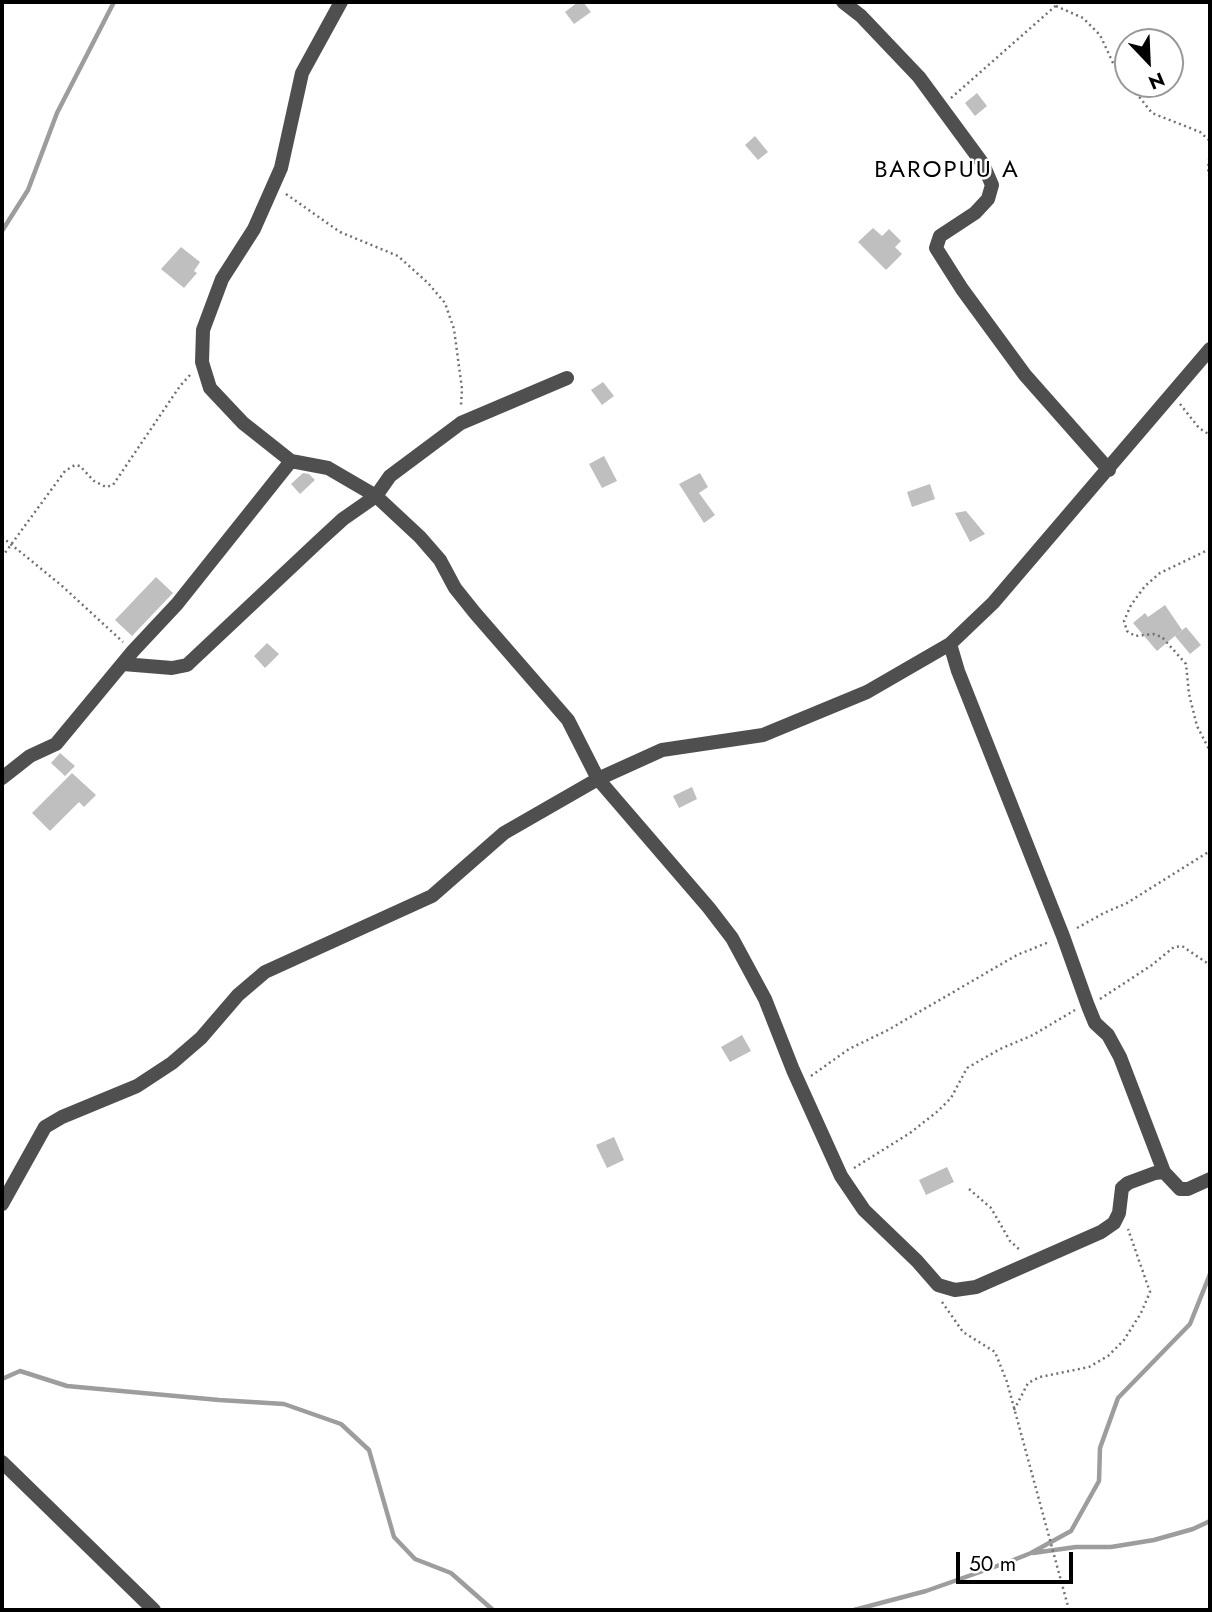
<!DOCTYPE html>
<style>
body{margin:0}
#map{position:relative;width:1212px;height:1612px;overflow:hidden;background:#fff;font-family:Jost,sans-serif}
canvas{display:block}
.frame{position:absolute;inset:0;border:4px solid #000;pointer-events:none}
.north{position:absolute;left:1114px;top:28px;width:70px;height:70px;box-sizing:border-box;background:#fff;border:2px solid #999;border-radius:50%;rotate:157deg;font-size:19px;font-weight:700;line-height:28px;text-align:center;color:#000}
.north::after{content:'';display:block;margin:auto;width:24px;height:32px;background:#000;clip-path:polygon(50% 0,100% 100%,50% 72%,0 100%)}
.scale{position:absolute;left:956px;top:1552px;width:117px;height:32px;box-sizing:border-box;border:4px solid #000;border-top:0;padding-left:9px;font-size:21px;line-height:24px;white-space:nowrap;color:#000;-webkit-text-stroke:5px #fff;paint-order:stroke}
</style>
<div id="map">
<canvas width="1212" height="1612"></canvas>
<div class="frame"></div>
<div class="north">N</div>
<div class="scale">50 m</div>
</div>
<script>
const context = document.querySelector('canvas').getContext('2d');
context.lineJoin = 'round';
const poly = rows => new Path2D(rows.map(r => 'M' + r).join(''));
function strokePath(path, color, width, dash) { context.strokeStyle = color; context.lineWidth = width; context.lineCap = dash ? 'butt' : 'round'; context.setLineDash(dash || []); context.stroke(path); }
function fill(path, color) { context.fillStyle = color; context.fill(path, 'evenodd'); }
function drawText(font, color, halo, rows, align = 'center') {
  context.font = font + ' Jost,sans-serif'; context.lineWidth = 5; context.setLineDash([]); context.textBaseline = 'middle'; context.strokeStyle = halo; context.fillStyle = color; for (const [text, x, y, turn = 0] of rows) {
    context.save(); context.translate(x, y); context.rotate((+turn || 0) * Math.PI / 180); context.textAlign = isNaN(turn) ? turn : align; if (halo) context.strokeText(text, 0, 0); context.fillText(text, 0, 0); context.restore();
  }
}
const stream = poly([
 [2,231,28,190,57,113,114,2],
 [2,1379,20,1371,67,1386,219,1400,284,1404,341,1424,369,1450,394,1537,415,1559,451,1573,493,1610],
 [1033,1553,1076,1547,1111,1547,1154,1540,1193,1529,1210,1521],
 [854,1610,926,1591,1011,1561,1031,1553,1071,1531,1099,1481,1100,1448,1118,1398,1190,1324,1210,1274]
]);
const building = poly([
 [578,2,583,2,591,12,574,24,565,12],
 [977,93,987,106,975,116,965,103],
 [755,136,768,152,758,160,745,145],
 [873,228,882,236,889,229,901,241,895,247,902,254,886,270,858,242],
 [181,247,200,262,194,271,197,273,184,288,161,269],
 [603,382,614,396,602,405,591,390],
 [604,456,617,481,602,488,589,464],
 [303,473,309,474,315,480,300,494,291,484],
 [700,473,708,487,699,493,715,515,704,523,679,484],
 [930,484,935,499,912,507,907,492],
 [966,511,985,534,970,542,955,513],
 [156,577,173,593,132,636,115,620],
 [1165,605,1182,630,1157,651,1133,623,1145,613,1148,617],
 [1186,627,1201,645,1190,654,1175,636],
 [267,643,279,654,265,668,254,656],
 [60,753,75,766,65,776,51,763],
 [72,773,96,795,84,807,79,802,50,831,32,813],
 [692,787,697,799,679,808,673,796],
 [742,1035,751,1051,730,1062,721,1047],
 [614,1137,624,1160,607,1168,596,1145],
 [947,1167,954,1182,926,1195,919,1180]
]);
const path = poly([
 [1056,6,1083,18,1100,35,1113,63,1128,82],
 [1129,84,1152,113,1200,132,1210,141],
 [951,98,1060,2],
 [1210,153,1208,168,1210,181],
 [286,194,340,232,398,256,428,283,445,303,454,329,462,389,461,406],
 [1180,404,1199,428,1210,435],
 [2,537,61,585,123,642],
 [1210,549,1160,573,1145,586,1131,605,1124,621,1127,631,1135,636,1153,634,1162,637,1186,664,1189,694,1197,726,1210,751],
 [2,557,65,471,75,465,80,466,94,481,106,487,113,485,180,386,190,375],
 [1077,928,1104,913,1127,903,1210,851],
 [1100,999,1152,965,1174,947,1182,946,1210,965],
 [811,1076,849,1049,888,1030,1017,955,1049,942],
 [854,1168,910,1133,938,1111,951,1098,967,1068,1000,1049,1033,1035,1075,1010],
 [969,1189,991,1208,1010,1241,1021,1251],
 [942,1302,963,1332,995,1352,1007,1382,1069,1610],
 [1014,1410,1028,1383,1040,1377,1089,1367,1108,1356,1124,1340,1141,1313,1150,1292,1128,1229]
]);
const minor = poly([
 [341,2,302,73,281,168,254,229,222,279,203,330,202,362,210,388,243,423,291,461,328,468,376,496,390,476,461,423,567,378],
 [843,2,861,16,919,77,983,164,992,185,988,199,975,213,940,236,936,248,962,289,1025,375,1109,470],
 [950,644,958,671,1063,936,1088,1006,1095,1023,1108,1035,1120,1057,1164,1172,1180,1189,1188,1189,1210,1179],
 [123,664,172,668,187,665,319,541,343,519,376,496,420,537,440,560,455,588,475,613,568,720,598,779,709,908,732,938,765,999,793,1070,841,1176,864,1210,917,1261,938,1285,955,1290,976,1287,1101,1232,1114,1223,1119,1213,1122,1188,1128,1183,1155,1173,1164,1172],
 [2,778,30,756,56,744,133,651,177,604,291,461],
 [2,1204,45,1127,62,1117,137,1086,172,1063,201,1038,238,995,265,972,432,896,504,833,598,779,662,750,763,735,867,692,950,644,993,603,1210,349]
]);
const tertiary = poly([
 [2,1462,154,1610]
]);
const quarterNames = [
 ["BAROPUU A",947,171]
];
strokePath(stream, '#9d9d9d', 4.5);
fill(building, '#bfbfbf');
strokePath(path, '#717171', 2.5, [2, 3.5]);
strokePath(minor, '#4f4f4f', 14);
strokePath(tertiary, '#4f4f4f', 14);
context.letterSpacing = '2px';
drawText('24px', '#000', '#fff', quarterNames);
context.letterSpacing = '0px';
</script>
